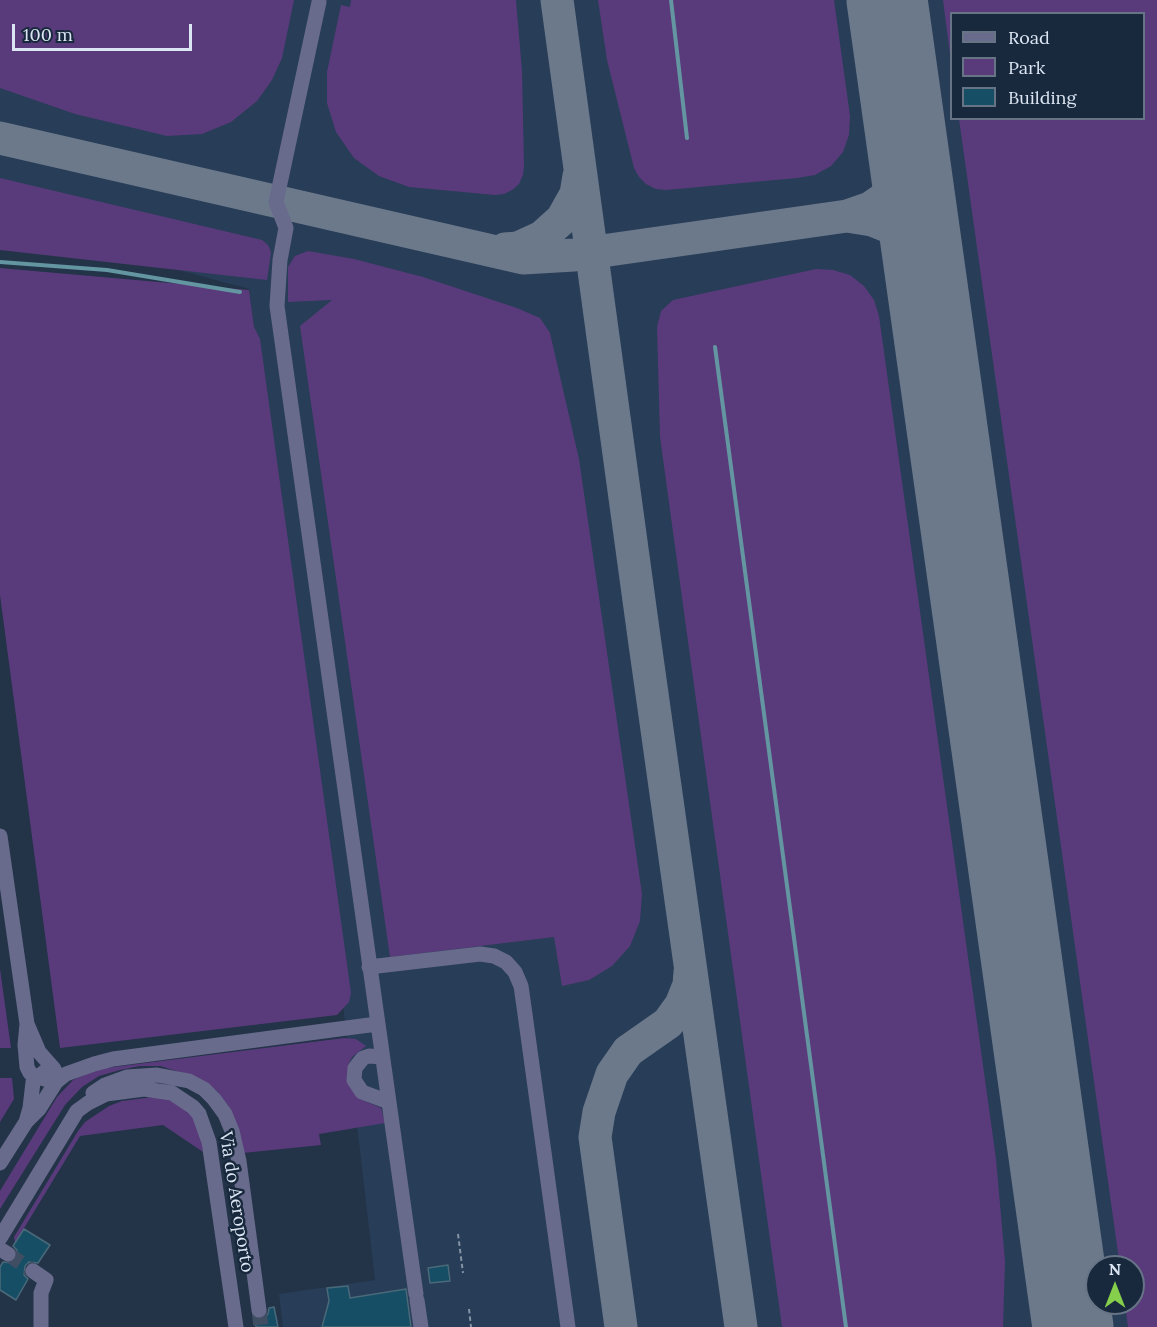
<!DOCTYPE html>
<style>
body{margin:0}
#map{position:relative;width:1157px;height:1327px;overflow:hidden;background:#233348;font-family:Lora,serif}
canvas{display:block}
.legend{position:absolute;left:950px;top:12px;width:195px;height:108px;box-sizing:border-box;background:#19293d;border:2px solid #677486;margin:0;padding:8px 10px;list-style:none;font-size:18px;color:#dbe5f3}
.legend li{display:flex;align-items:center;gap:12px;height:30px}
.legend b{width:30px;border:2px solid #677486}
.north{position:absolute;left:1085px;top:1255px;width:60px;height:60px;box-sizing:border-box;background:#19293d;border:2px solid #677486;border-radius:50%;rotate:0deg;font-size:16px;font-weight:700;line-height:24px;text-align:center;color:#dbe5f3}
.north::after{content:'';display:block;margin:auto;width:21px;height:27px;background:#85cf4c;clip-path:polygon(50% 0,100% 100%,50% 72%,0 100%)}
.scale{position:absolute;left:12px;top:24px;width:180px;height:27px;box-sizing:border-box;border:3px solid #dbe5f3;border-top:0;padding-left:8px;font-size:18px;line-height:21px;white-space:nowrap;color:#dbe5f3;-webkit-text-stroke:4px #19293d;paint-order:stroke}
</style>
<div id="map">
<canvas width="1157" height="1327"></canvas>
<ul class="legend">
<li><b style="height:8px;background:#686b8c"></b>Road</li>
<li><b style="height:16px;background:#593b7b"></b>Park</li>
<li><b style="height:16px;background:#164e66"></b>Building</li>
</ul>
<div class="north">N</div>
<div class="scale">100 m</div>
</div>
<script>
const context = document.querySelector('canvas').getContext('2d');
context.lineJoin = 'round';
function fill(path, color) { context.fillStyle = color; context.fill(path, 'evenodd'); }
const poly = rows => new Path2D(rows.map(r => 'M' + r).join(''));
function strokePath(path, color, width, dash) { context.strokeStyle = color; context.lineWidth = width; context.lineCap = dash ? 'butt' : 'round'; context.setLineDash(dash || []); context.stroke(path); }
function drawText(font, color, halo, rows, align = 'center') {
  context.font = font + ' Lora,serif'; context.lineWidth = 5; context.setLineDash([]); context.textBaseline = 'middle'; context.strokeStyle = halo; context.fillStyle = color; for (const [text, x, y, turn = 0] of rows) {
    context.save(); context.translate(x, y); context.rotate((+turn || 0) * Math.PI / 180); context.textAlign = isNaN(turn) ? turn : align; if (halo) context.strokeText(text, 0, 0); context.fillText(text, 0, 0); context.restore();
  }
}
const built = poly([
 [0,0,1157,0,1157,1327,283,1327,279,1294,375,1280,343,1005,249,289,0,222],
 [952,14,1144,14,1144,118,952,118],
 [1097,1267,1133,1267,1133,1303,1097,1303]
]);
const green = poly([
 [0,0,294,0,282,58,272,80,257,101,231,122,202,134,167,136,75,114,0,88],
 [351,0,516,0,522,71,524,166,523,175,519,184,512,190,504,194,495,195,409,187,379,176,354,158,336,132,327,103,327,72,341,5,350,7],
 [598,0,834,0,850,116,849,135,843,152,831,166,815,175,797,178,666,190,656,189,646,184,639,177,634,168,607,60],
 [943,0,1157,0,1157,1327,1128,1327,1125,1303,1133,1303,1133,1267,1120,1267,959,119,1144,118,1144,14,952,14,951,62],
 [0,178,262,240,268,245,271,252,267,280,0,250],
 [308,251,354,259,423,277,517,308,540,318,550,333,579,459,642,894,640,921,630,946,612,966,589,980,562,986,554,937,390,957,300,326,332,300,288,302,288,267,295,256],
 [0,268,249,290,254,327,260,339,351,993,349,1002,337,1015,60,1048,0,595],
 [816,269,833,270,850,275,864,286,874,300,879,316,996,1159,1005,1261,1003,1327,782,1327,660,437,657,327,661,311,673,300],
 [0,969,11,1048,0,1048],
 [344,1038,356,1039,366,1046,352,1057,348,1065,348,1083,358,1098,381,1108,385,1123,319,1134,321,1145,243,1153,229,1107,217,1091,199,1078,160,1066,140,1066,120,1070,99,1076,82,1087,65,1105,0,1209,0,1191,57,1097,73,1080,98,1069],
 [0,1078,12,1078,14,1099,0,1122],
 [153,1097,167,1098,194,1114,201,1136,203,1152,163,1125,80,1136,15,1243,14,1237,78,1131,85,1122,109,1106,122,1101]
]);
const stream = poly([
 [671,0,687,138],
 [0,262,107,270,240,292],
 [715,347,846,1327]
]);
const taxiway = poly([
 [557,0,645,644,741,1327],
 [0,138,523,258,574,255,847,216,870,208,889,195,899,181,908,150],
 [847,216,872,220,892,228,908,241,920,259,927,280],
 [505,249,518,248,542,237,562,219,576,194,579,176],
 [1046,1134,1051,1224,1051,1327],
 [621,1327,595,1137,599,1112,612,1074,628,1051,668,1023,681,1005,689,985,690,972]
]);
const runway = poly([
 [887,0,1073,1327]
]);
const building = poly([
 [24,1229,50,1245,38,1263,29,1262,25,1266,24,1275,28,1279,16,1300,0,1290,0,1267,3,1262,12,1263,17,1259,17,1250,13,1246,24,1229],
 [448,1265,450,1281,430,1283,428,1268,448,1265],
 [348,1286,350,1298,406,1289,411,1327,322,1327,329,1301,327,1288,348,1286],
 [274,1307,278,1327,256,1327,255,1319,264,1318,268,1314,269,1308,274,1307]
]);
const minorTunnel = poly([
 [8,1254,33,1271],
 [259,1310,261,1327]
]);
const path = poly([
 [458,1234,463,1273],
 [469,1309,471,1327]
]);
const minor = poly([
 [319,2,276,202,286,228,280,260,277,306,416,1294],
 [0,836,27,1024,25,1045,27,1067,30,1073,37,1077,56,1082,56,1075,54,1069,39,1052,27,1024],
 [369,967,480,954,494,956,506,962,515,972,521,986,525,1014,568,1327],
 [382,1057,369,1056,363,1058,355,1068,354,1080,362,1092,389,1102],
 [93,1093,105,1085,127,1077,157,1075,189,1081,204,1089,214,1099,225,1114,232,1131,239,1161,259,1310],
 [26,1122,39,1109,56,1082,66,1074,94,1064,113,1059,377,1024],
 [0,1163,26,1122,30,1108,33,1082,44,1072],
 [0,1238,77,1111,88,1103,106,1094,144,1089,172,1093,193,1107,199,1114,209,1142,236,1327],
 [0,1249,8,1254],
 [33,1271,46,1280,41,1293,41,1327],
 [417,1300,421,1327]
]);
const streetNames = [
 ["Via do Aeroporto",236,1202,81]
];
fill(built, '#283d57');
fill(green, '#593b7b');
strokePath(stream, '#6396a0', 4);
strokePath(taxiway, '#6c798b', 33);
strokePath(runway, '#6c798b', 81);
fill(building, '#164e66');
strokePath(building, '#4a6979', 1.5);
strokePath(minorTunnel, '#3f4e62', 15, [15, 8]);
strokePath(path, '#8693a4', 2, [4.5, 3]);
strokePath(minor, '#686b8c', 15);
drawText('18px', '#dbe5f3', '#19293d', streetNames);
</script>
